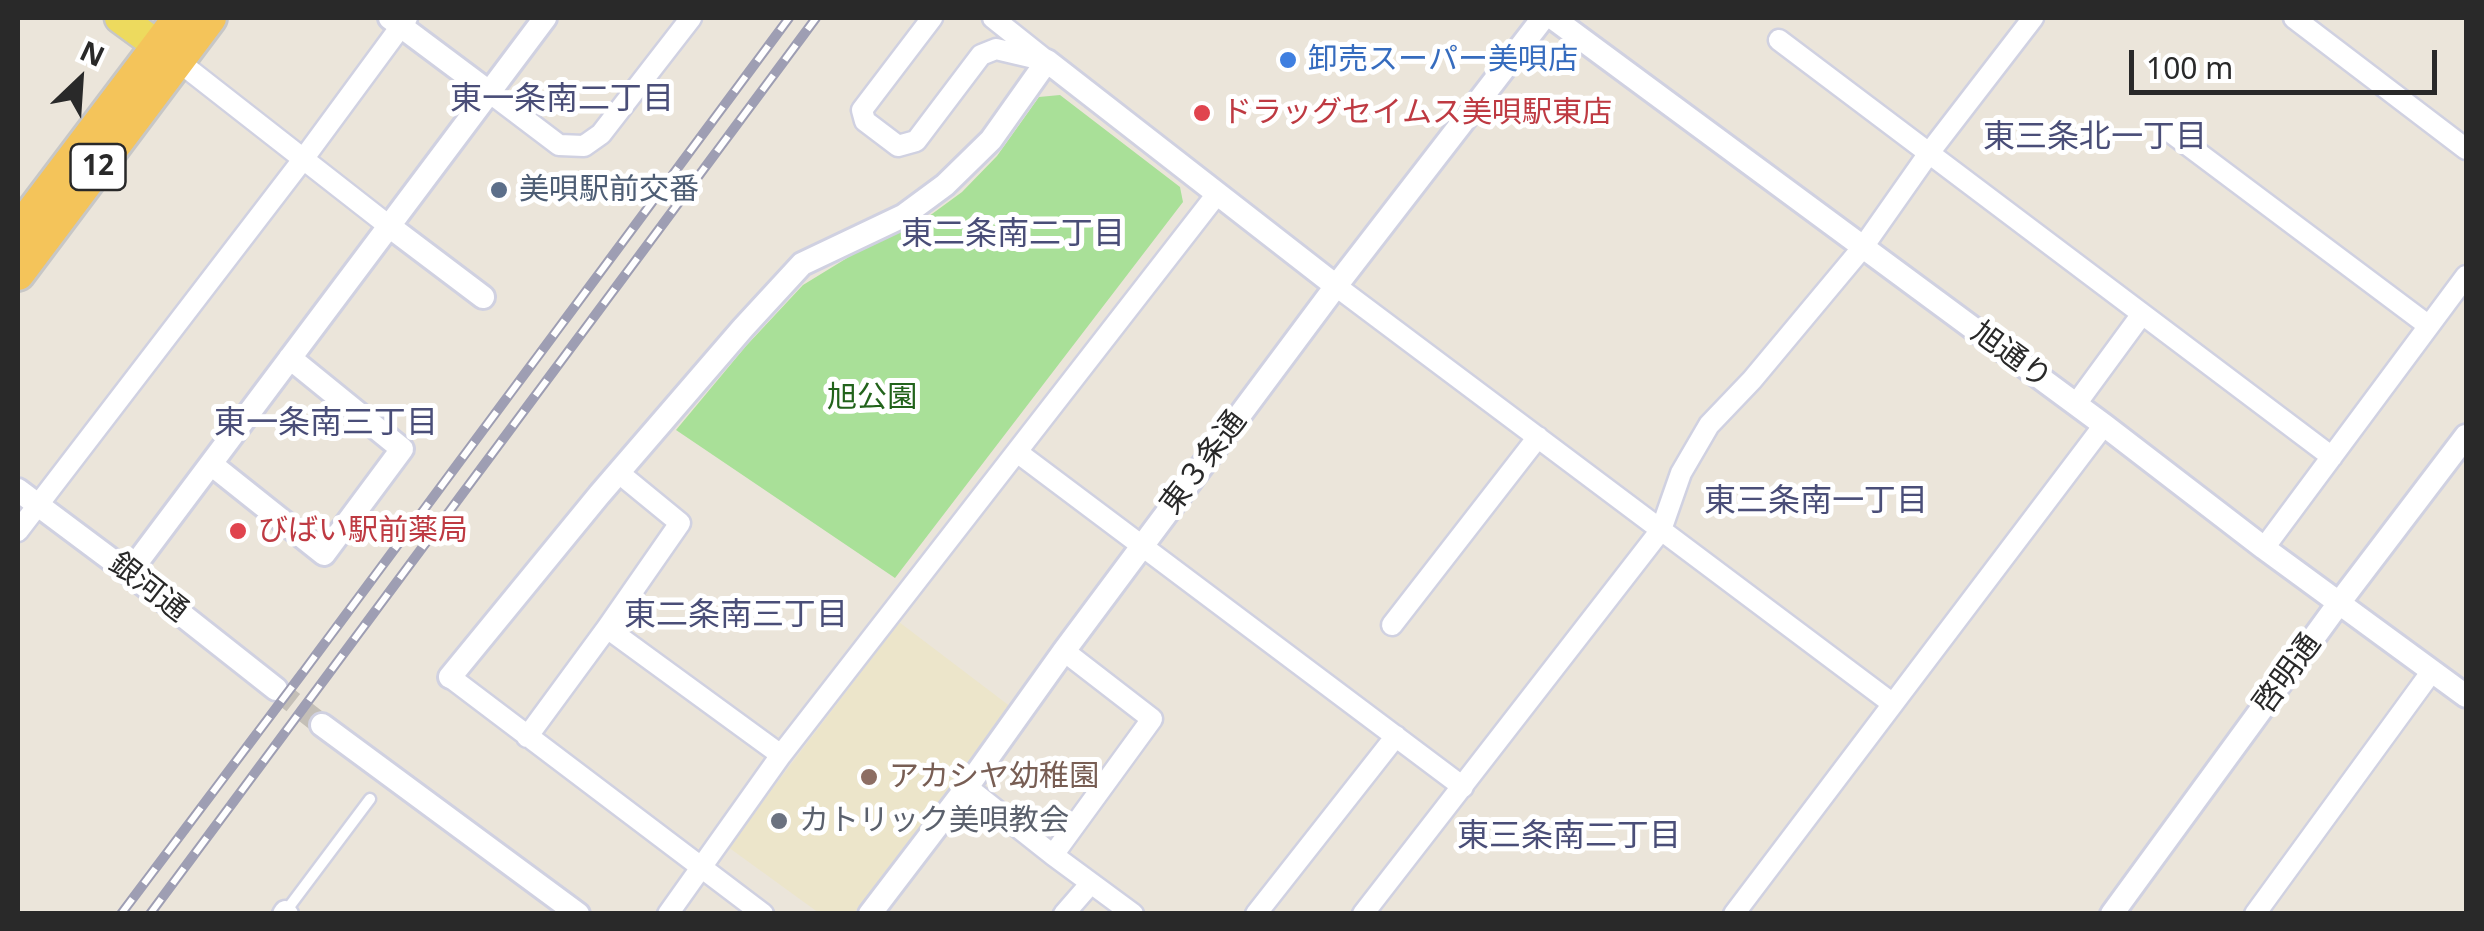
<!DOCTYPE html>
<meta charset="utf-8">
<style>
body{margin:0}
#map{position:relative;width:2484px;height:931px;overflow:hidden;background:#ebe5da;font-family:"Noto Sans",sans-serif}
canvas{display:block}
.frame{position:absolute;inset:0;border:20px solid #292929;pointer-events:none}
.north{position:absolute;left:30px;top:30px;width:100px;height:100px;-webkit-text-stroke:8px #fff;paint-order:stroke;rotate:25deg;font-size:28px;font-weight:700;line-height:40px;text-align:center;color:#292929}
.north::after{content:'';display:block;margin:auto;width:35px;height:45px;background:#292929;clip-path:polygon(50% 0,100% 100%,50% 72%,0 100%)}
.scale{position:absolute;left:2129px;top:50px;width:308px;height:45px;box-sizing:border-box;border:5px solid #292929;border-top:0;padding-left:12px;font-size:30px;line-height:35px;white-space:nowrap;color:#292929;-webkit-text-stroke:8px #fff;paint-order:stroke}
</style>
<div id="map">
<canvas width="2484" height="931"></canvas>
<div class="frame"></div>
<div class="north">N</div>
<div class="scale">100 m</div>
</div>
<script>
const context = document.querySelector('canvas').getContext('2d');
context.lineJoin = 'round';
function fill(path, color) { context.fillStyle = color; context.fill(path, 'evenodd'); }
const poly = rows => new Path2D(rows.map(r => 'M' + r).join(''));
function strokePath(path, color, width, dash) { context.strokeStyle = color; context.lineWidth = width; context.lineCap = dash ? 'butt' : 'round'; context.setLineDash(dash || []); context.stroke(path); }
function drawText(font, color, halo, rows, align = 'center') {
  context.font = font + ' "Noto Sans","Noto Sans JP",sans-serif'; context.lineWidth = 10; context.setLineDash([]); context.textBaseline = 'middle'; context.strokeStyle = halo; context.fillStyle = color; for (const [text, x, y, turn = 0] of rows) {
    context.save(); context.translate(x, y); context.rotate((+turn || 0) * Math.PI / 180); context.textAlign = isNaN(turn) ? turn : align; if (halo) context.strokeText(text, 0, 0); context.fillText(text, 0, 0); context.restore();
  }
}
const education = poly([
 [899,622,1011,707,854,913,819,913,728,847]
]);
const green = poly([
 [1060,95,1180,187,1183,202,895,578,676,430,746,346,803,285,852,255,921,222,962,192,997,156,1039,97]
]);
const tertiaryTunnel = poly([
 [276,689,322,725]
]);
const service = poly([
 [286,911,370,799]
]);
const minor = poly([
 [932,18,862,110,865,121,898,146,916,141,981,55,996,49,1047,61,993,18],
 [2294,18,2466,149],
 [1779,40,2332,457],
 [178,61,389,226],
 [489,92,559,145,584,146,601,134,691,18],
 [2169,131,2429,326],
 [1336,286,1893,704],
 [2076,404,2142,314],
 [1017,452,1463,787],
 [18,531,304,158,407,18],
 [2264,548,2466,276],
 [1392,625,1538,437],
 [607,628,781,755],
 [450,677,763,914],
 [527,737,607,628,680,523,619,473],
 [967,787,1053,855,1133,914],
 [1053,855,1152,719,1064,651],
 [283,914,285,911,288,914],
 [668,914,781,755,1217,194],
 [1064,914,1091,883],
 [1256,914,1396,736],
 [1363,914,1661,530,1681,473,1709,425,1752,380,1863,247,1929,153,2033,18],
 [1734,914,2104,425],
 [2255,914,2432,671]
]);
const tertiary = poly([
 [390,18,489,92],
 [1553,18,2104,425,2264,548,2466,696],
 [389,226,483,297],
 [211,464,324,554,402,449,290,358],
 [18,490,129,573,276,689],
 [129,573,545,18],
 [450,677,599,495,743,328,802,264,903,216,945,185,991,140,1047,61,1336,286],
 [322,725,578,914],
 [870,914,967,787,1064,651,1336,286,1543,18],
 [2112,914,2339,603,2466,436]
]);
const primary = poly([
 [120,18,176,59]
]);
const trunk = poly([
 [18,231,179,18],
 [18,274,210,18]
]);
const rail = poly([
 [121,914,304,671,789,18],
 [150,914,816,18]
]);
const markers = [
 [1288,60,10,"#3f7fe0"],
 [1202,113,10,"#e0444e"],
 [499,190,10,"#5c6f8a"],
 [238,531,10,"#e0444e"],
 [869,777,10,"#8d6e63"],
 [779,821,10,"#6b7280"]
];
const shields = [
 [98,167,55]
];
const shieldNames = [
 ["12",98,167]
];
const shopNames = [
 ["卸売スーパー美唄店",1308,60]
];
const healthNames = [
 ["ドラッグセイムス美唄駅東店",1222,113],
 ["びばい駅前薬局",258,531]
];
const serviceNames = [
 ["美唄駅前交番",519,190]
];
const streetNames = [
 ["旭通り",2011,356,36],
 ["東３条通",1204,463,-53],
 ["銀河通",148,588,38],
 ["啓明通",2288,674,-54]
];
const parkNames = [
 ["旭公園",872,398]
];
const educationNames = [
 ["アカシヤ幼稚園",889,777]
];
const worshipNames = [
 ["カトリック美唄教会",799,821]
];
const neighbourhoodNames = [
 ["東一条南二丁目",562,100],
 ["東三条北一丁目",2095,138],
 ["東二条南二丁目",1013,235],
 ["東一条南三丁目",326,424],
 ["東三条南一丁目",1816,502],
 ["東二条南三丁目",736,616],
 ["東三条南二丁目",1569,837]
];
fill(education, '#ece5ca');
fill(green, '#a9e098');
strokePath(tertiaryTunnel, '#c4bfb7', 22, [22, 11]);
strokePath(service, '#d0d1e1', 15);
strokePath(minor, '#d0d1e1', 25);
strokePath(tertiary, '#d0d1e1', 28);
strokePath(primary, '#c7c7c7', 35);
strokePath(trunk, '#c7c7c7', 38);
strokePath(service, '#fff', 10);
strokePath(minor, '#fff', 20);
strokePath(tertiary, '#fff', 22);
strokePath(primary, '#edda5e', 30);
strokePath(trunk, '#f4c45a', 32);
strokePath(rail, '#9e9eb3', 10);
strokePath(rail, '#fff', 6, [19]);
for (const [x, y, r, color] of markers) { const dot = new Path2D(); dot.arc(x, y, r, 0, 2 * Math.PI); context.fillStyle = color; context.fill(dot); strokePath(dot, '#fff', 4); }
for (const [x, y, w] of shields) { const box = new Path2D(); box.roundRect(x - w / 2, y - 23, w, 46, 8); context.fillStyle = '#fff'; context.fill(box); strokePath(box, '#292929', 2.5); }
drawText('bold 28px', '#292929', null, shieldNames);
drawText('30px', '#366cbe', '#fff', shopNames, 'left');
drawText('30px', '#be3a42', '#fff', healthNames, 'left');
drawText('30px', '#4e5e75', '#fff', serviceNames, 'left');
drawText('30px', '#292929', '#fff', streetNames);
drawText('30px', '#22631b', '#fff', parkNames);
drawText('30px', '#785e54', '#fff', educationNames, 'left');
drawText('30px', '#5b616d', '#fff', worshipNames, 'left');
drawText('32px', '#4a4e78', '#fff', neighbourhoodNames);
</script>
